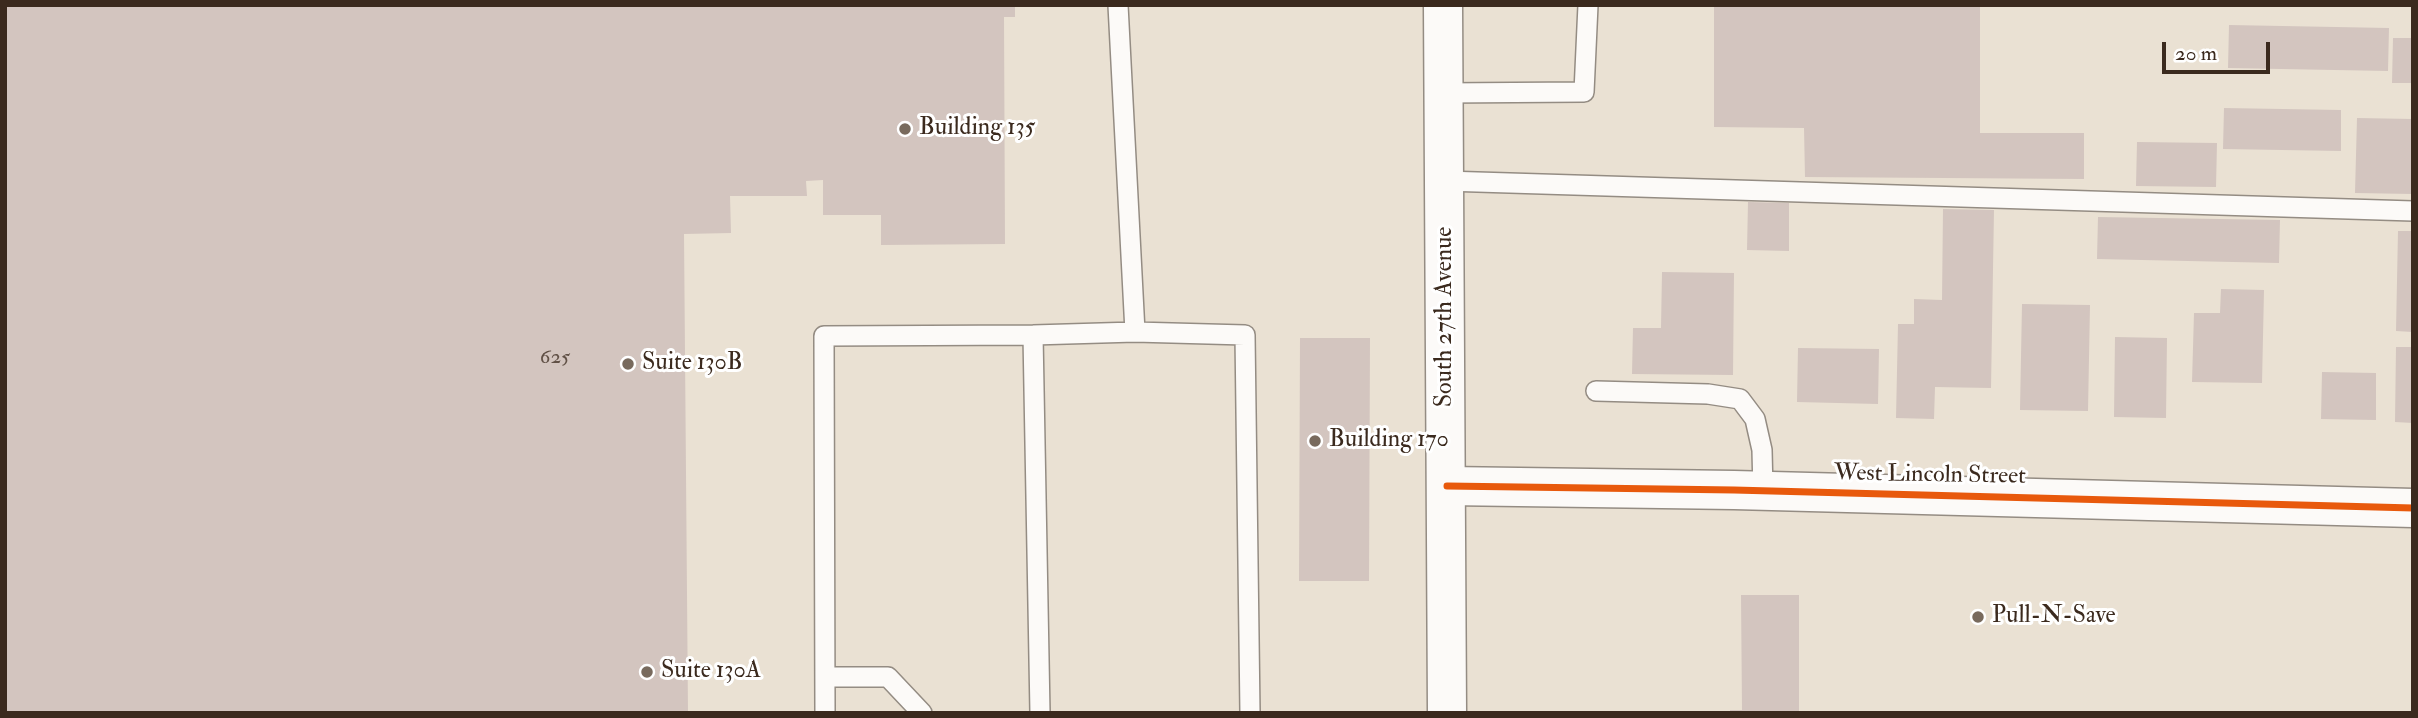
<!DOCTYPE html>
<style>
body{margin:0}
#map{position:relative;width:2418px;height:718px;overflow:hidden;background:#eae1d3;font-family:"IM FELL Double Pica",serif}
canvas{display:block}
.frame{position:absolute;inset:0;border:7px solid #3b2a1e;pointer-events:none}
.scale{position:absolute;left:2162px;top:42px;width:108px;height:32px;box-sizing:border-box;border:4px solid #3b2a1e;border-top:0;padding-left:9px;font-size:21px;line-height:24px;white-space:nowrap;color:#3b2a1e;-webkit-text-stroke:5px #fff;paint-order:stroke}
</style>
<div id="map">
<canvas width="2418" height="718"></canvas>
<div class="frame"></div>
<div class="scale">20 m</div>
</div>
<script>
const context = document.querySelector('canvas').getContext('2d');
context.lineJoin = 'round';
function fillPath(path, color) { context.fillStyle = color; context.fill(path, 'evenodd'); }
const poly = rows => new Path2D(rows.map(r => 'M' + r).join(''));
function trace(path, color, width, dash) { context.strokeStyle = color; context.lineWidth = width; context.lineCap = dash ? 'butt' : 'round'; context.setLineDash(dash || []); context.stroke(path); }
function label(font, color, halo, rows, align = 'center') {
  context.font = font + ' "IM FELL Double Pica",serif'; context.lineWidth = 6; context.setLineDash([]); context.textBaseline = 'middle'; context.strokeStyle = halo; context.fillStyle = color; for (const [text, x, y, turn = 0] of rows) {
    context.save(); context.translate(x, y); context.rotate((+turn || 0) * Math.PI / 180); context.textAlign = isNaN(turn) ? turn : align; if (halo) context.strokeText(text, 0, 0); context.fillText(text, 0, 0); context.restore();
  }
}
fillPath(poly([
 [5,5,1015,5,1015,17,1004,17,1005,244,881,245,881,215,823,215,823,180,806,181,807,196,730,196,731,233,684,234,688,713,5,713],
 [1714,5,1980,5,1980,133,2084,133,2084,179,1805,177,1804,128,1714,127],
 [2229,25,2389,28,2388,71,2228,68],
 [2393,38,2413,38,2413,83,2392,83],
 [2224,108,2341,110,2341,151,2223,149],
 [2357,118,2413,119,2413,194,2355,193],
 [2137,142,2217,143,2216,187,2136,186],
 [1748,202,1789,203,1789,251,1747,250],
 [1943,209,1994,210,1991,388,1935,387,1934,419,1896,418,1898,324,1914,324,1914,299,1942,300],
 [2098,217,2280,220,2279,263,2097,259],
 [2398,231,2413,231,2413,332,2396,331],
 [1662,272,1734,273,1733,375,1632,374,1633,328,1661,328],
 [2221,289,2264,290,2262,383,2192,382,2194,313,2220,313],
 [2022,304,2090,305,2088,411,2020,410],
 [2115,337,2167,338,2166,418,2114,417],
 [1300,338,1370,338,1369,581,1299,581],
 [2396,347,2413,347,2413,423,2395,422],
 [1798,348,1879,349,1878,404,1797,402],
 [2322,372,2376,373,2376,420,2321,419],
 [1741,595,1799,595,1799,713,1730,713,1730,710,1742,710]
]), '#d3c5bf');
const service = poly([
 [1118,5,1135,332],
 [1444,93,1584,92,1588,5],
 [1445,181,2413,211],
 [1033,335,1040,713],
 [1596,391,1708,394,1740,399,1755,419,1762,450,1763,491],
 [826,677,888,677,922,713],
 [825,713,824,336,1033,335,1135,332,1245,335,1250,713]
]);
const tertiary = poly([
 [1447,486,1734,490,2413,508]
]);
const secondary = poly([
 [1443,5,1447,713]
]);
trace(service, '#948c83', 22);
trace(tertiary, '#948c83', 41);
trace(secondary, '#948c83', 41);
trace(service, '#fcfaf8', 19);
trace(tertiary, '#fcfaf8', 38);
trace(secondary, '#fcfaf8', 38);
trace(poly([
 [1447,486,1734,490,2413,508]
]), '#e8590c', 7);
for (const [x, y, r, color] of [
 [905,129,7,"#786a5d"],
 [628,364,7,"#786a5d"],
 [1315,441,7,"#786a5d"],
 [1978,617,7,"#786a5d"],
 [647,672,7,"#786a5d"]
]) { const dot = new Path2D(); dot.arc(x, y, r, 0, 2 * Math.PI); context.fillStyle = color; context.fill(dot); trace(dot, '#fff', 2.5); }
label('21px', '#615146', null, [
 ["625",555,358]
]);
label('24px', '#3b2a1e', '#fff', [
 ["Building 135",919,129],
 ["Suite 130B",642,364],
 ["Building 170",1329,441],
 ["Pull-N-Save",1992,617],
 ["Suite 130A",661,672]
], 'left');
label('24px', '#3b2a1e', '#fff', [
 ["South 27th Avenue",1446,317,-90],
 ["West Lincoln Street",1930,476,1]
]);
</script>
